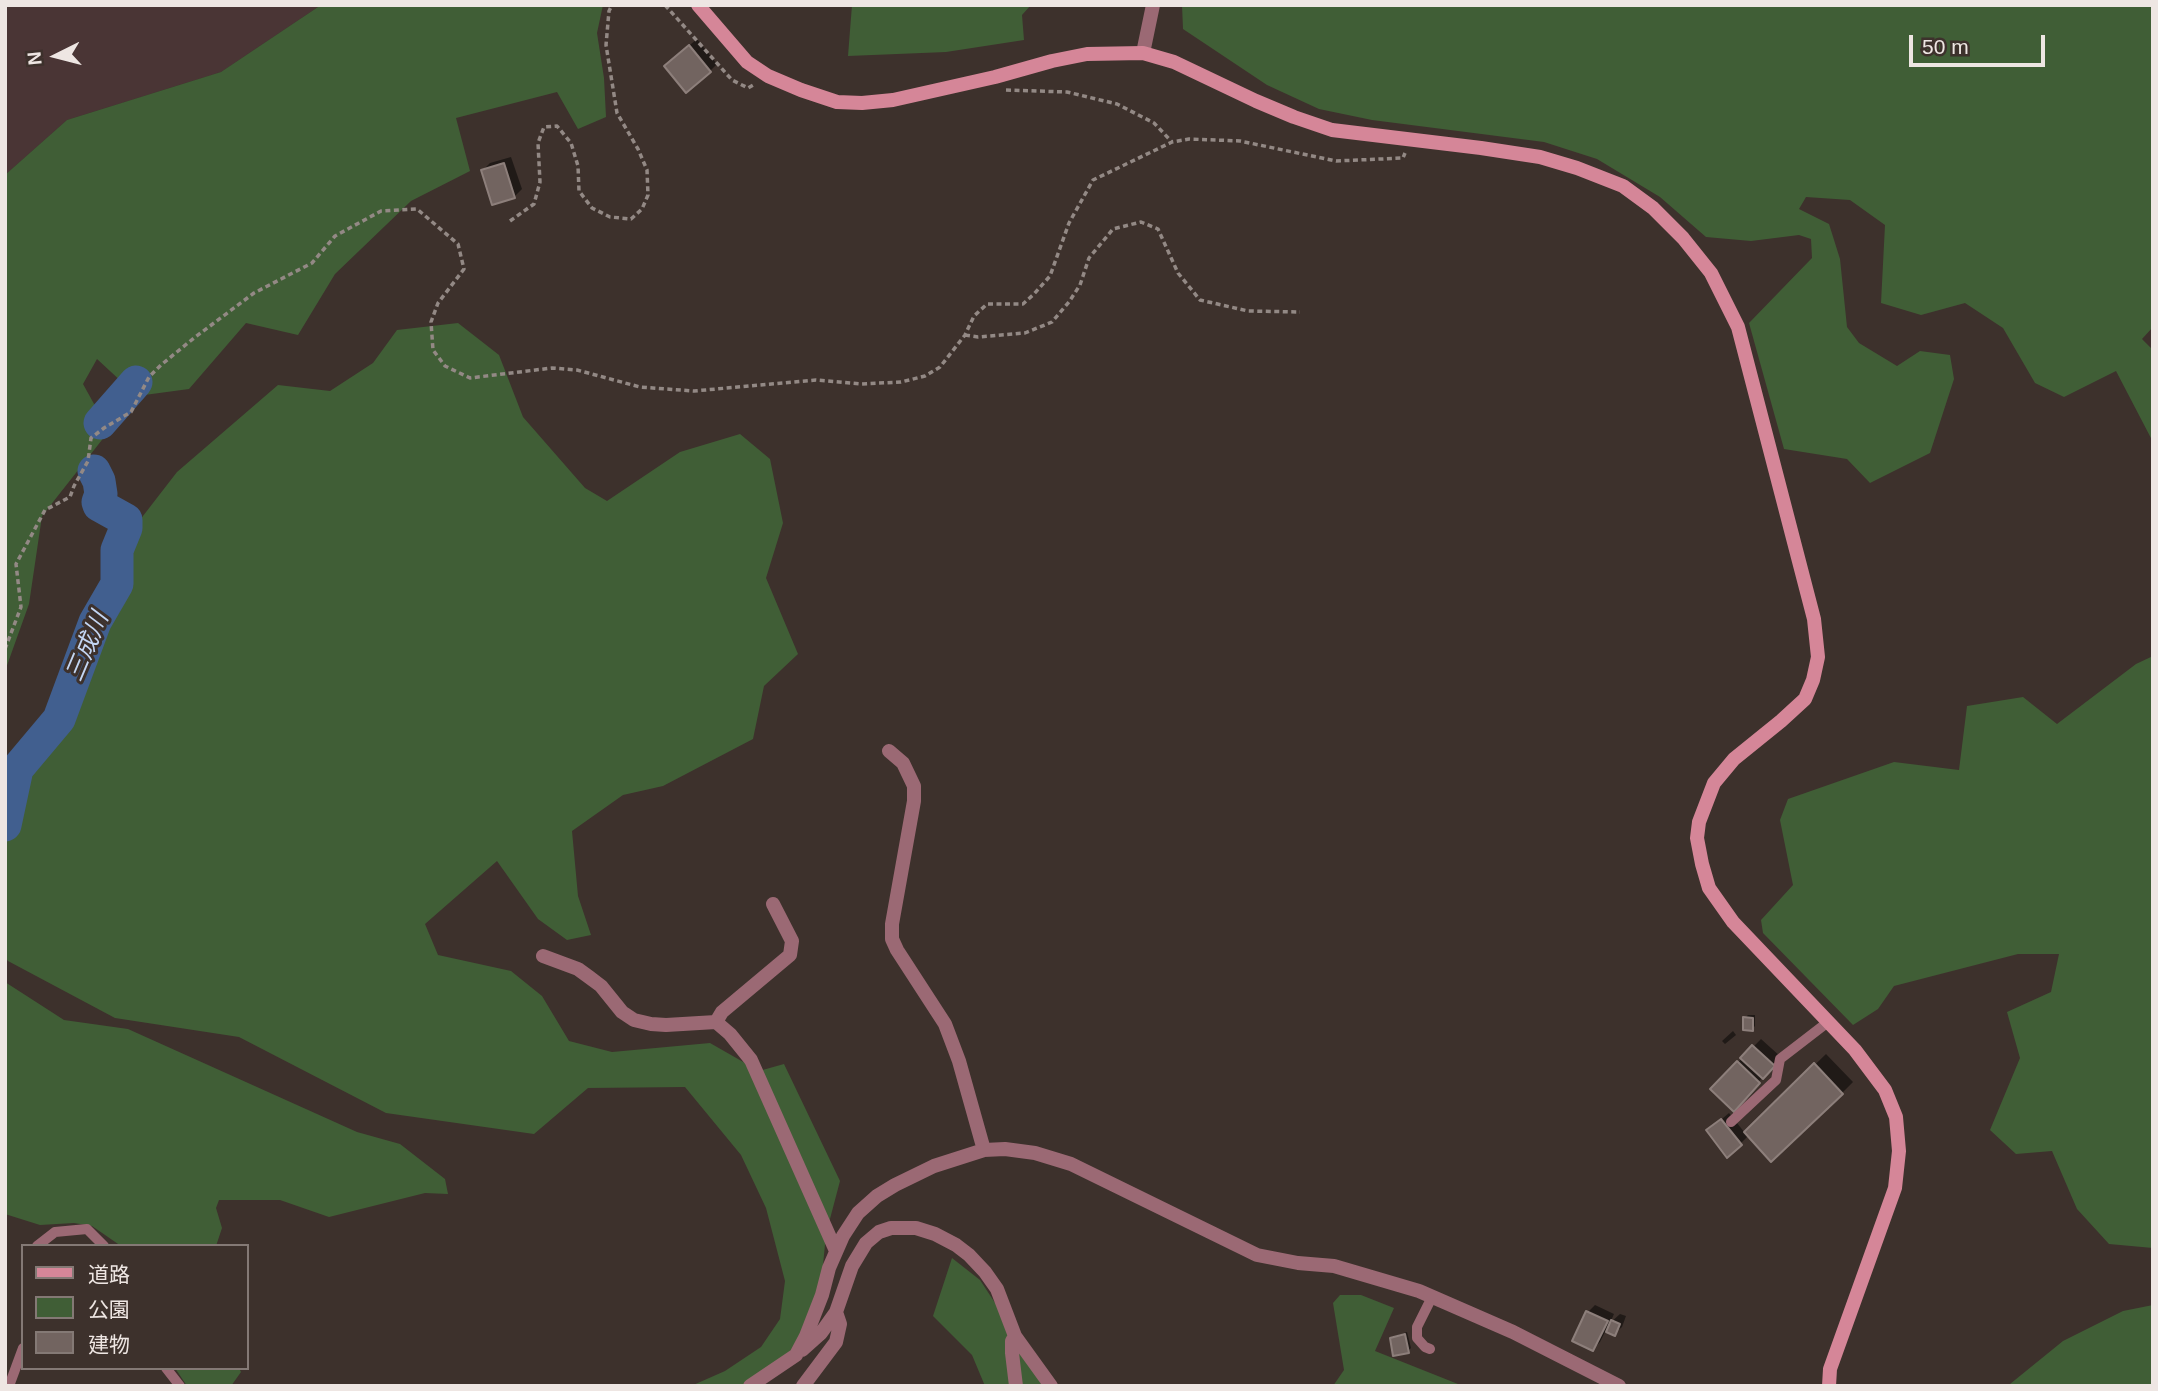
<!DOCTYPE html>
<meta charset="utf-8">
<style>
body{margin:0}
#map{position:relative;width:2158px;height:1391px;overflow:hidden;background:#3d312c;font-family:Arial,"Noto Sans JP",sans-serif}
canvas{display:block}
.frame{position:absolute;inset:0;border:7px solid #eee6e3;pointer-events:none}
.legend{position:absolute;left:21px;top:1244px;width:228px;height:126px;box-sizing:border-box;background:#3d312c;border:2px solid #847975;margin:0;padding:9px 12px;list-style:none;font-size:21px;color:#eee6e3}
.legend li{display:flex;align-items:center;gap:14px;height:35px}
.legend b{width:35px;border:2px solid #847975}
.north{position:absolute;left:21px;top:21px;width:70px;height:70px;-webkit-text-stroke:5px #3d312c;paint-order:stroke;rotate:264deg;font-size:19px;font-weight:700;line-height:28px;text-align:center;color:#eee6e3}
.north::after{content:'';display:block;margin:auto;width:24px;height:32px;background:#eee6e3;clip-path:polygon(50% 0,100% 100%,50% 72%,0 100%)}
.scale{position:absolute;left:1909px;top:35px;width:136px;height:32px;box-sizing:border-box;border:4px solid #eee6e3;border-top:0;padding-left:9px;font-size:21px;line-height:24px;white-space:nowrap;color:#eee6e3;-webkit-text-stroke:5px #3d312c;paint-order:stroke}
</style>
<div id="map">
<canvas width="2158" height="1391"></canvas>
<div class="frame"></div>
<ul class="legend">
<li><b style="height:9px;background:#d58698"></b>道路</li>
<li><b style="height:19px;background:#405e36"></b>公園</li>
<li><b style="height:19px;background:#726460"></b>建物</li>
</ul>
<div class="north">N</div>
<div class="scale">50 m</div>
</div>
<script>
const context = document.querySelector('canvas').getContext('2d');
context.lineJoin = 'round';
function fillPath(path, color) { context.fillStyle = color; context.fill(path, 'evenodd'); }
const poly = rows => new Path2D(rows.map(r => 'M' + r).join(''));
function trace(path, color, width, dash) { context.strokeStyle = color; context.lineWidth = width; context.lineCap = dash ? 'butt' : 'round'; context.setLineDash(dash || []); context.stroke(path); }
function label(font, color, halo, rows, align = 'center') {
  context.font = font + ' Arial,"Noto Sans JP",sans-serif'; context.lineWidth = 6; context.setLineDash([]); context.textBaseline = 'middle'; context.strokeStyle = halo; context.fillStyle = color; for (const [text, x, y, turn = 0] of rows) {
    context.save(); context.translate(x, y); context.rotate((+turn || 0) * Math.PI / 180); context.textAlign = isNaN(turn) ? turn : align; if (halo) context.strokeText(text, 0, 0); context.fillText(text, 0, 0); context.restore();
  }
}
fillPath(poly([
 [5,5,321,5,221,72,67,120,5,175]
]), '#4a3535');
fillPath(poly([
 [321,5,603,5,597,33,604,78,606,117,578,129,557,92,456,118,470,171,411,201,335,274,298,335,246,323,189,389,137,396,97,359,83,384,109,431,42,516,29,604,5,671,5,175,67,120,221,72],
 [852,5,1031,5,1022,15,1024,40,946,52,848,56],
 [1182,5,2153,5,2153,327,2142,339,2153,350,2153,442,2116,371,2064,397,2035,383,2003,328,1965,303,1921,315,1881,303,1885,225,1850,200,1806,197,1799,209,1829,224,1840,259,1847,327,1859,343,1897,366,1920,351,1950,355,1954,379,1930,453,1870,483,1847,459,1784,449,1749,323,1812,258,1811,239,1799,235,1751,241,1706,237,1660,197,1597,159,1544,142,1372,120,1319,109,1267,85,1183,29],
 [458,323,499,355,523,417,585,488,607,501,680,452,740,434,770,459,783,523,766,578,798,654,764,686,753,739,663,786,623,795,572,831,578,896,591,935,567,940,538,919,497,861,425,924,438,955,511,971,542,996,569,1041,612,1052,710,1043,759,1071,784,1064,840,1181,826,1234,821,1286,795,1354,740,1386,691,1386,725,1371,761,1347,780,1319,785,1281,766,1208,741,1155,685,1087,588,1088,534,1134,386,1113,239,1037,115,1018,8,961,5,957,5,793,16,756,120,611,136,525,177,472,278,385,330,391,373,363,397,330],
 [2153,656,2153,1248,2109,1244,2077,1209,2052,1151,2016,1154,1990,1130,2020,1058,2007,1012,2051,992,2059,954,2018,954,1894,986,1878,1009,1853,1025,1763,933,1761,920,1793,885,1780,820,1788,799,1894,762,1959,770,1967,706,2023,697,2057,724,2136,664],
 [5,982,64,1020,128,1029,357,1132,400,1144,445,1179,448,1194,425,1193,329,1217,280,1200,219,1200,216,1208,222,1228,216,1246,139,1246,138,1244,121,1246,92,1226,74,1223,40,1225,5,1214],
 [952,1258,980,1280,1020,1341,1042,1386,985,1386,972,1355,933,1316],
 [1340,1295,1361,1295,1394,1308,1375,1351,1463,1386,1333,1386,1344,1370,1333,1303],
 [2153,1305,2153,1386,2011,1386,2010,1384,2063,1341,2123,1311],
 [175,1368,239,1368,241,1372,231,1386,187,1386]
]), '#405e36');
fillPath(poly([
 [697,39,717,64,710,71,673,59],
 [511,157,522,189,514,197,483,170,490,163],
 [1748,1015,1755,1015,1755,1026,1752,1029,1745,1018],
 [1733,1031,1736,1035,1725,1044,1722,1041],
 [1761,1039,1781,1057,1734,1109,1712,1089],
 [1826,1054,1853,1082,1842,1093,1749,1135,1740,1144,1716,1124,1729,1113,1745,1133],
 [1595,1305,1614,1314,1610,1323,1620,1314,1626,1316,1622,1327,1614,1334,1606,1330,1600,1342,1593,1349,1588,1312],
 [1407,1332,1411,1348,1408,1351,1392,1339,1395,1336]
]), '#0007');
trace(poly([
 [100,423,136,382],
 [5,825,17,769,59,719,95,622,117,584,117,550,126,528,126,520,99,505,98,502,101,494,99,481,94,471]
]), '#415f8f', 33);
const building = poly([
 [689,45,711,72,686,93,664,66,689,45],
 [504,163,515,198,492,205,481,170,504,163],
 [1743,1017,1753,1018,1753,1031,1743,1030,1743,1017],
 [1752,1045,1775,1066,1763,1079,1740,1058,1752,1045],
 [1737,1061,1760,1083,1734,1112,1710,1089,1737,1061],
 [1814,1063,1843,1094,1771,1162,1744,1132,1814,1063],
 [1721,1119,1742,1145,1727,1158,1706,1130,1721,1119],
 [1586,1311,1608,1321,1593,1351,1572,1341,1586,1311],
 [1611,1320,1620,1324,1615,1336,1606,1332,1611,1320],
 [1405,1334,1409,1353,1393,1356,1390,1338,1405,1334]
]);
fillPath(building, '#726460');
trace(building, '#8d7f7b', 2);
trace(poly([
 [665,5,732,80,748,88,755,84],
 [1006,90,1067,92,1117,104,1154,123,1172,142],
 [510,221,534,204,540,182,538,143,544,127,557,126,571,143,578,166,579,191,592,208,610,217,631,219,642,209,648,195,647,170,638,149,617,113,606,45,609,11,612,5],
 [965,335,978,337,1025,333,1052,322,1069,302,1080,285,1089,258,1113,229,1141,222,1158,229,1178,273,1200,300,1248,311,1300,312],
 [5,649,21,607,16,564,45,510,70,497,74,486,88,461,91,438,104,428,131,412,149,377,161,365,194,338,254,293,312,263,335,236,381,211,417,209,458,244,464,269,438,303,431,322,433,350,445,366,470,378,552,368,577,370,640,387,694,391,816,380,861,384,901,382,925,376,940,367,965,335,974,316,987,304,1023,304,1034,294,1050,276,1069,223,1093,180,1172,142,1189,139,1240,141,1336,161,1403,158,1405,153]
]), '#938985', 3.5, [5, 3.5]);
trace(poly([
 [1731,1122,1776,1080,1780,1059,1828,1022],
 [37,1246,55,1232,87,1229,104,1246],
 [1430,1349,1425,1347,1417,1338,1417,1327,1432,1297],
 [166,1368,180,1386],
 [9,1386,23,1348]
]), '#9b6974', 10);
trace(poly([
 [1143,53,1153,5],
 [889,751,903,763,914,786,914,801,892,924,892,939,897,950,945,1024,959,1061,984,1150],
 [543,956,578,969,589,977,601,986,622,1012,634,1020,651,1024,666,1025,716,1022,730,1034,751,1060,836,1251],
 [716,1022,722,1012,790,955,792,941,773,904],
 [1015,1336,1012,1341,1012,1353,1016,1386],
 [802,1350,821,1333,836,1312,852,1266,866,1243,879,1232,891,1228,916,1228,935,1234,956,1245,969,1255,985,1272,997,1289,1015,1336,1051,1386],
 [750,1386,796,1355,806,1336,822,1295,829,1268,843,1236,858,1213,877,1196,895,1185,934,1166,984,1150,1005,1149,1035,1153,1071,1164,1257,1255,1298,1263,1334,1266,1419,1291,1513,1332,1619,1386],
 [803,1386,836,1342,840,1324,836,1312]
]), '#9b6974', 14);
trace(poly([
 [698,5,747,62,768,76,801,90,837,102,862,103,893,100,995,77,1052,61,1087,54,1143,53,1174,62,1256,101,1294,117,1332,130,1481,148,1540,157,1577,168,1623,186,1653,208,1683,238,1711,273,1738,327,1814,619,1818,657,1813,680,1805,699,1781,721,1734,759,1714,783,1699,822,1697,838,1702,864,1709,888,1733,922,1855,1050,1885,1090,1896,1117,1899,1151,1895,1188,1830,1369,1829,1386]
]), '#d58698', 14);
label('italic 24px', '#c3d6f3', '#3d312c', [
 ["三成川",88,647,-67]
]);
</script>
